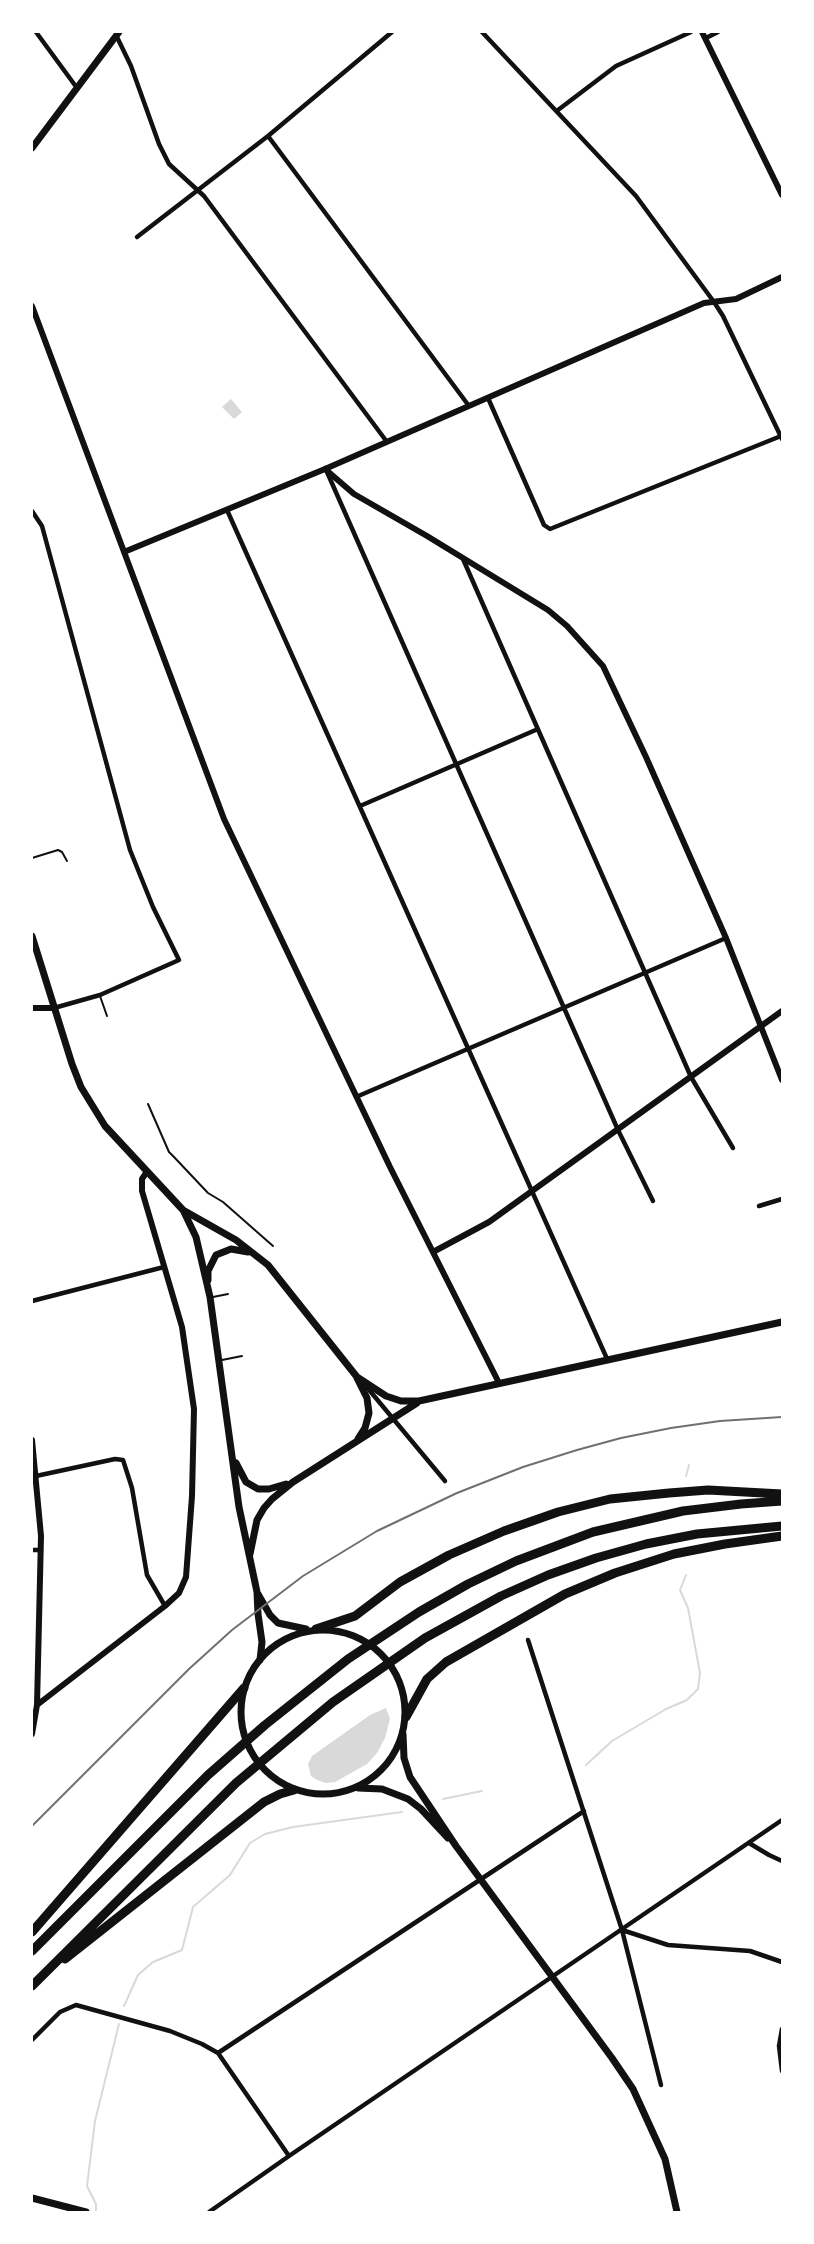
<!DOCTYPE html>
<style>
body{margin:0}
#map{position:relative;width:814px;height:2244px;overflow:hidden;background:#fff;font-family:"Titillium Web",sans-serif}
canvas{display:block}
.frame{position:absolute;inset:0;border:33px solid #fff;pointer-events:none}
</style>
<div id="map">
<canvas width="814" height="2244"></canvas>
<div class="frame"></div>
</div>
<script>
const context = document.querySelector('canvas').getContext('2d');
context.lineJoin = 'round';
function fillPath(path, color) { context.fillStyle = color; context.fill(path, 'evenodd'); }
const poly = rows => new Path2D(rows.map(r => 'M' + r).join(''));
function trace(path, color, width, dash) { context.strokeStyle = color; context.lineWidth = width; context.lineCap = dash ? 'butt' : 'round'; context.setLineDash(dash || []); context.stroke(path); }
fillPath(poly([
 [231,399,242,412,234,419,222,407],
 [386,1708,390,1719,385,1738,377,1753,367,1764,335,1782,326,1783,317,1780,311,1776,308,1764,312,1756,370,1715]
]), '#d9d9d9');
trace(poly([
 [686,1476,689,1465],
 [586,1765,612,1741,666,1709,687,1700,698,1689,700,1673,688,1608,680,1590,686,1575],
 [443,1799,482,1791],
 [124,2006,138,1975,153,1962,182,1950,193,1907,230,1875,250,1843,265,1834,293,1827,402,1812],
 [96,2212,96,2204,87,2186,95,2121,119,2024]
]), '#d9d9d9', 2);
trace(poly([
 [32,858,58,850,62,852,67,861],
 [100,996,107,1016],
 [148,1104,169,1152,174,1157,208,1193,223,1202,273,1246],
 [213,1297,228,1294],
 [222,1360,242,1356]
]), '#111', 2);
trace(poly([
 [36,32,77,88],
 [482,32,636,196,714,302,723,316,782,439],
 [116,35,131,66,159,144,169,164,204,196,387,442],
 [706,38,718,32],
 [558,110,616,66,691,32],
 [268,136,469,406],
 [137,237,268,136,392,32],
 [488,398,544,525,550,529,781,436],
 [327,472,618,1130,653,1201],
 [227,510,608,1361],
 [32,511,42,526,130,850,153,907,179,960,100,995,54,1008],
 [463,559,691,1077,733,1148],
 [360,806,538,729],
 [356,1097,726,938],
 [759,1206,782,1199],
 [32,1301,164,1267],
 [365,1385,445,1481],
 [36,1476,115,1459,123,1460,132,1488,147,1575,165,1606],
 [32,1550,41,1550],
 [528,1640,622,1930,661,2085],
 [749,1843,769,1855,782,1861],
 [622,1930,668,1945,750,1951,782,1962],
 [782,2029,779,2046,782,2071],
 [32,2040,60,2012,76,2005,170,2031,202,2044,218,2053,289,2156],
 [218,2053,584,1811],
 [209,2212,289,2156,782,1820]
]), '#111', 4.5);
trace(poly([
 [702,32,782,195],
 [32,306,224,819,390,1167,499,1383],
 [325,469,354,494,427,536,548,610,567,626,603,666,646,757,726,938,782,1080],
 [124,552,325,469,704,303,736,299,782,277],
 [32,1008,54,1008],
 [433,1252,489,1222,782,1011],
 [32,1440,41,1536,37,1705,32,1734],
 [37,1705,165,1606,179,1593,186,1577,192,1496,194,1409,182,1327,142,1191,142,1179,146,1173]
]), '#111', 6);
trace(poly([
 [32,148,119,32],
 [32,936,72,1064,81,1087,105,1126,183,1210,236,1240,268,1265,357,1377,386,1396,401,1401,419,1401,782,1322],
 [184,1212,196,1237,210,1297,239,1507,257,1592,258,1614,262,1642,260,1660],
 [208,1280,208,1271,216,1255,231,1249,248,1252],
 [357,1378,367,1398,369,1413,365,1428,358,1439],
 [236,1463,246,1482,258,1489,269,1489,286,1484],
 [250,1554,257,1520,264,1508,272,1499,293,1482,417,1403],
 [258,1594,270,1615,278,1623,306,1629],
 '241 1712a82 82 0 1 1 164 0a82 82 0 1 1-164 0Z',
 [403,1734,404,1758,410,1777,456,1846,612,2058,633,2089,665,2159,677,2212],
 [358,1788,382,1789,408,1799,421,1809,448,1838],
 [32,2198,86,2212]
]), '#111', 7);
trace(poly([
 [316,1629,355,1616,400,1582,449,1555,504,1531,558,1512,610,1499,669,1493,708,1490,782,1494],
 [406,1717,427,1679,446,1662,565,1594,615,1573,674,1554,725,1544,782,1536],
 [32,1932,244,1688],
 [32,1951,208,1775,265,1725,348,1659,419,1612,468,1584,516,1561,593,1532,683,1511,741,1504,782,1501],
 [65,1959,264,1802,280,1794,294,1790],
 [32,1986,236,1783,333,1702,425,1638,501,1596,548,1575,596,1558,646,1544,697,1534,782,1526]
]), '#111', 9);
trace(poly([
 [32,1826,189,1669,232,1630,303,1576,377,1531,457,1493,523,1467,577,1450,621,1438,671,1428,720,1421,782,1417]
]), '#707070', 2);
</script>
